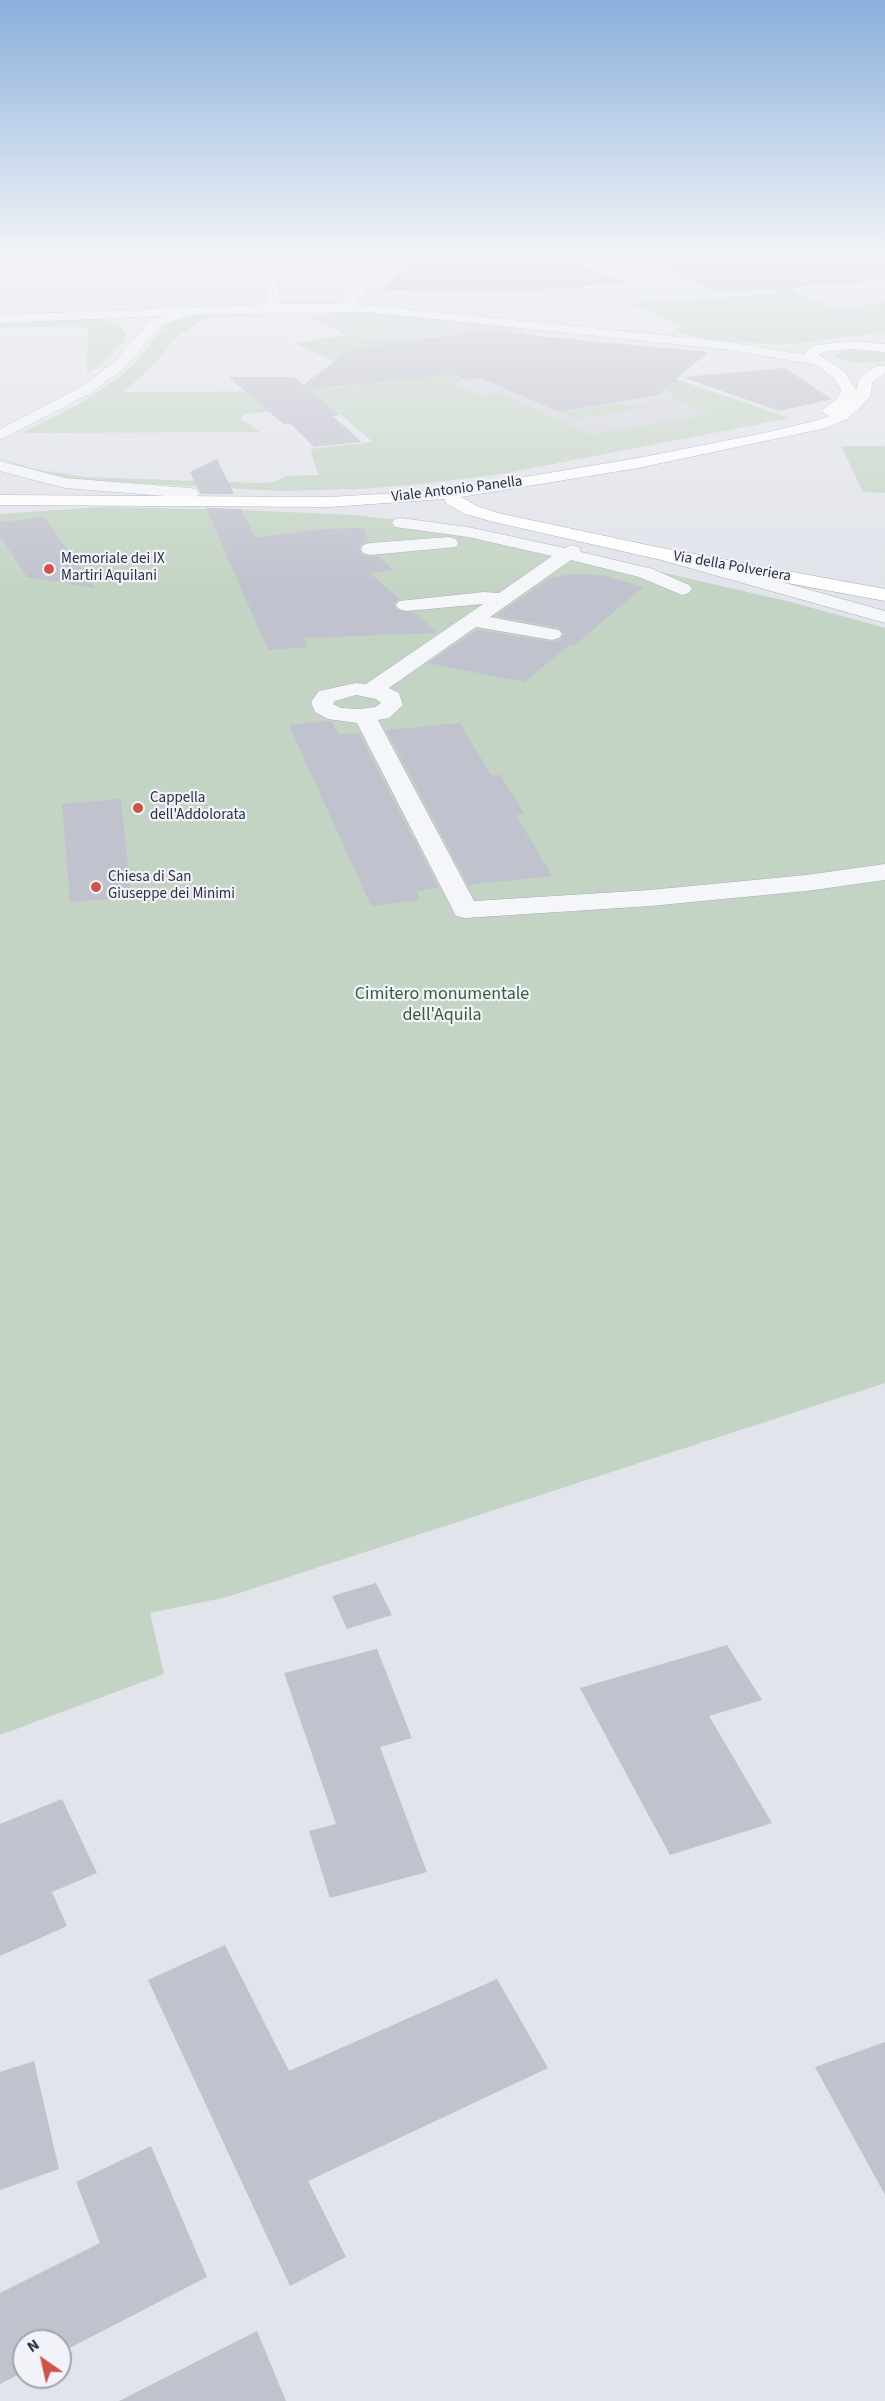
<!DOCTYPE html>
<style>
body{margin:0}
#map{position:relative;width:885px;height:2401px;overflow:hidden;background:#e2e4eb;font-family:"Source Sans 3",sans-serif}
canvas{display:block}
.north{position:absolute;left:12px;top:2329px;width:60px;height:60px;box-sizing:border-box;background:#f2f3f8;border:2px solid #a2a4b0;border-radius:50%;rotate:326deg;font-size:16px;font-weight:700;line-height:24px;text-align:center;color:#2a2e43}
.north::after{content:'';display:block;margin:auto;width:21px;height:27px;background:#ce5449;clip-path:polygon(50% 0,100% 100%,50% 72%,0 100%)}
</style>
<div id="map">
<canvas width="885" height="2401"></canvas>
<div class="north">N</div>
</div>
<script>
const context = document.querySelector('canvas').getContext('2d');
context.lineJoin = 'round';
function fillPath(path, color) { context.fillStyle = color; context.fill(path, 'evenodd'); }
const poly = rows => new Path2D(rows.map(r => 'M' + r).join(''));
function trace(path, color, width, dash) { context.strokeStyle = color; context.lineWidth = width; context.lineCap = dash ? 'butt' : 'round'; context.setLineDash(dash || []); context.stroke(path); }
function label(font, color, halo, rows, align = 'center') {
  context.font = font + ' "Source Sans 3",sans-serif'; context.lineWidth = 4.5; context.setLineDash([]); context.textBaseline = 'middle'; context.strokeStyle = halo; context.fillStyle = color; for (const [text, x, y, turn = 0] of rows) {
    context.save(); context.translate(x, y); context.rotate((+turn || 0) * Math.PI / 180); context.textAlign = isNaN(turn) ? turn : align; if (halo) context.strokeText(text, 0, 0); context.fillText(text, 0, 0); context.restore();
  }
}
fillPath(poly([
 [353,312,511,326,660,384,678,401,709,414,591,434,547,415,531,417,309,318]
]), '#d4d6df');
fillPath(poly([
 [691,252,795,286,793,292,837,309,885,302,885,332,792,344,751,343,705,339,682,333,674,329,685,327,631,304,779,293],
 [353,312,420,317,517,329,445,321,425,324,417,321,365,329,370,332,367,332,329,315],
 [220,314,202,320,174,339,156,363,124,392,286,391,367,384,345,367,295,343,347,335,309,318,313,317,367,342,411,335,416,340,382,345,462,381,454,383,483,396,498,393,591,434,708,414,678,401,644,368,790,418,502,474,431,483,361,489,281,491,74,480,26,469,0,458,34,469,86,477,259,483,274,482,285,476,318,475,310,449,373,442,330,406,245,414,241,419,260,432,256,432,21,433,79,404,119,377,136,362,167,323,196,315],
 [99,318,121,326,126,334,123,342,96,369,87,373,88,328,74,326,0,328,0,323],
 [857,350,885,353,885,362,852,363,834,356,843,351],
 [618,404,650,407,576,419,561,413],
 [841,446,885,446,885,493,863,492],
 [99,507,243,510,353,515,464,527,791,602,885,628,885,1383,227,1597,150,1613,164,1674,0,1735,0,514]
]), '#c4d4c4');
fillPath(poly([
 [418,252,546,252,627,283,527,291,383,290],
 [640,252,885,252,885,280,716,293],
 [483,331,708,352,658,395,559,412,481,378,466,380,454,375,309,389,340,415,333,416,362,442,314,447,291,424,283,424,229,377,294,377,303,385,349,350],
 [785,368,832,399,779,411,682,377],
 [217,459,234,494,201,494,197,487,190,472],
 [206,508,241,509,255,538,322,529,364,528,368,541,361,544,359,548,361,554,369,557,378,556,393,570,370,573,399,599,394,605,397,610,414,612,437,633,304,638,308,647,268,650],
 [44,517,95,588,27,577,0,536,0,522],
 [572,574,602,575,643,587,575,645,571,644,524,682,428,663,477,630,552,642,560,640,564,634,559,628,496,616,550,578],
 [328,721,332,722,339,735,359,733,439,888,416,891,420,900,371,906,289,725],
 [460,723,491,775,500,775,525,814,516,815,552,876,468,885,386,730],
 [121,799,131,897,70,902,62,804],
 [376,1583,392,1615,347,1629,332,1596],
 [727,1645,762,1700,709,1716,772,1823,670,1855,580,1688],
 [377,1649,412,1738,380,1747,427,1872,330,1898,309,1831,336,1824,284,1673],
 [62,1799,97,1873,52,1892,67,1926,0,1956,0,1824],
 [225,1945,289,2071,497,1979,548,2068,308,2181,346,2257,290,2286,148,1980],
 [885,2042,885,2195,815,2067],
 [34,2061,59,2169,0,2190,0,2072],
 [151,2146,207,2277,60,2353,60,2341,24,2341,24,2372,0,2384,0,2293,100,2243,76,2182],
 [257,2331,286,2401,119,2401]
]), '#c0c2cd');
const minor = poly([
 [99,252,112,252,115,256,107,261,103,260,99,252],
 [263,252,275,252,280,304,341,304,383,252,395,252,355,304,730,342,816,357,823,361,816,365,730,350,367,312,189,315,161,326,123,369,89,394,0,440,0,429,79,388,113,363,151,320,162,316,0,323,0,315,267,304,263,252],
 [0,461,65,478,190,488,196,489,199,493,196,497,190,498,65,488,0,471,0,461],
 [401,518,468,527,565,548,572,545,579,547,581,552,653,569,689,585,692,589,689,593,682,595,639,577,571,560,490,617,559,630,562,634,559,638,552,640,476,627,389,688,399,693,403,705,389,718,378,720,474,901,650,890,806,875,885,864,885,880,806,891,650,906,465,918,456,916,357,723,328,719,315,712,311,702,319,691,356,683,366,684,483,604,406,611,399,609,396,605,399,601,484,592,499,593,552,556,468,537,395,527,392,523,395,519,401,518],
 [356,695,376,699,381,703,375,707,359,709,341,708,333,704,335,701,356,695],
 [449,537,456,539,458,543,456,547,370,555,363,553,361,549,363,545,370,543,449,537],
 [668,550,885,611,885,623,661,560,659,556,661,552,668,550]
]);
const major = poly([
 [853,341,885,344,885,352,853,349,824,352,819,355,845,372,856,390,860,378,876,366,885,366,885,373,872,383,871,395,862,406,847,419,826,428,638,468,461,497,477,506,498,513,657,547,885,589,885,601,657,559,494,522,465,514,447,504,444,499,329,507,0,505,0,495,329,497,399,493,477,485,638,458,764,433,815,421,829,416,821,411,838,398,841,390,834,378,804,356,809,348,817,345,853,341]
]);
trace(minor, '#abadb9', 1);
trace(major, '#a2a5b6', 1);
fillPath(minor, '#f5f6f9');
fillPath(major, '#fff');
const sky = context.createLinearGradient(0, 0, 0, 588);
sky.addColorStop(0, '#8ab0dc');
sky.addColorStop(0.43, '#f2f3f6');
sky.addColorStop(1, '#f2f3f600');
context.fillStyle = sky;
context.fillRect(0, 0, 885, 588);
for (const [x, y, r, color] of [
 [49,569,6,"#ce5449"],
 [138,808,6,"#ce5449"],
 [96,887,6,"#ce5449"]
]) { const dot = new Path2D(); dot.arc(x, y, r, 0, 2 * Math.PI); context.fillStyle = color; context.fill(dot); trace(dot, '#f2f3f8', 2); }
label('15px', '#2a2e43', '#f2f3f8', [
 ["Viale Antonio Panella",457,490,-7],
 ["Via della Polveriera",732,567,10]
]);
label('15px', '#2a2e43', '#f2f3f8', [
 ["Memoriale dei IX",61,560],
 ["Martiri Aquilani",61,577],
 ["Cappella",150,799],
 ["dell'Addolorata",150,816],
 ["Chiesa di San",108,878],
 ["Giuseppe dei Minimi",108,895]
], 'left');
label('18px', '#385e39', '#f2f3f8', [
 ["Cimitero monumentale",442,995],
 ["dell'Aquila",442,1016]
]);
</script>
